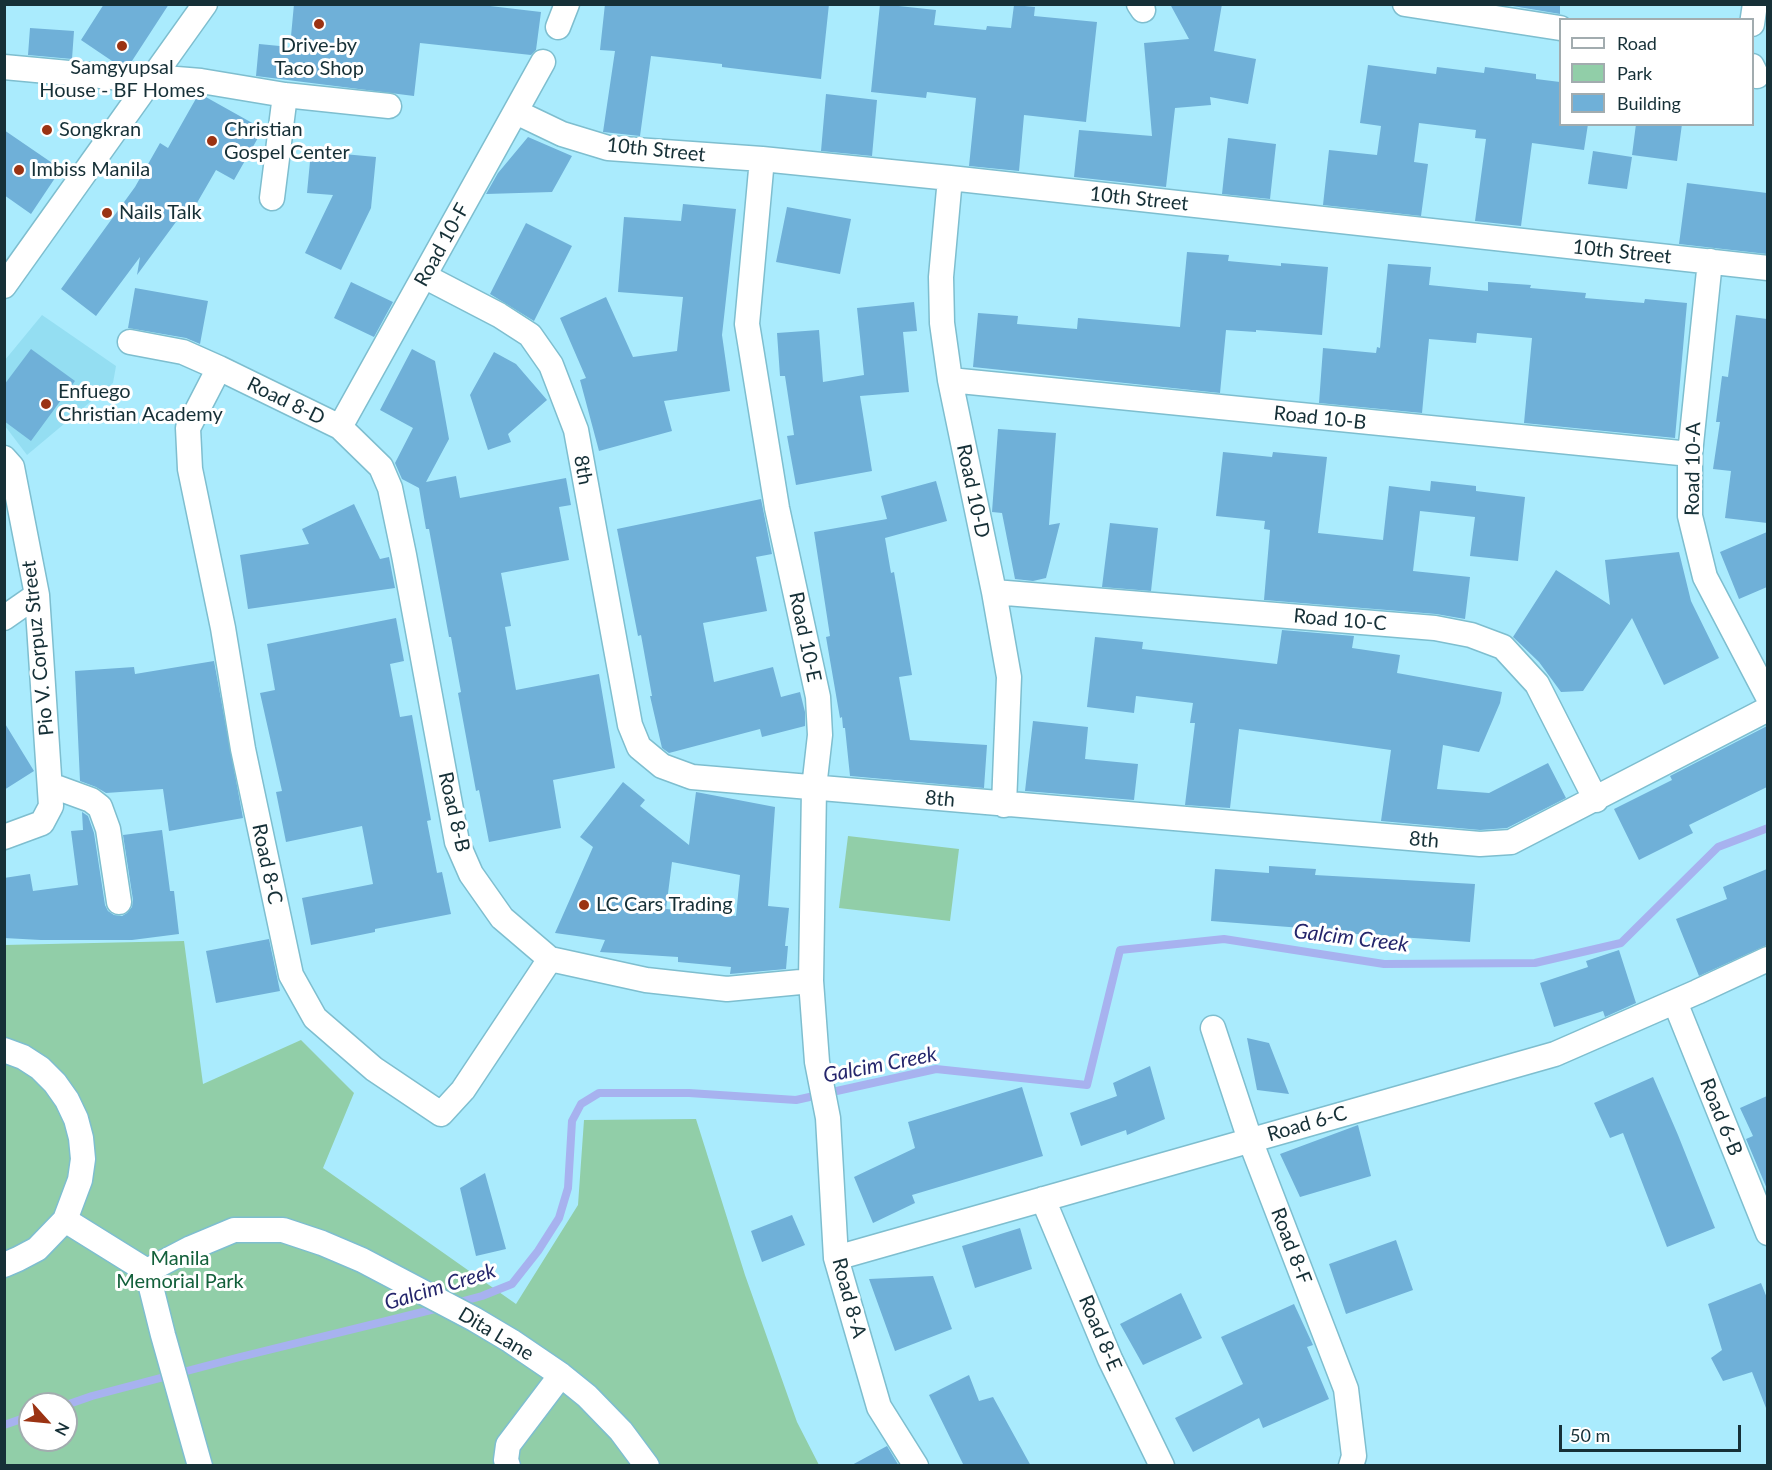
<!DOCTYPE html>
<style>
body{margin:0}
#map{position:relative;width:1772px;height:1470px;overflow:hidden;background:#aaebfd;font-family:Lato,sans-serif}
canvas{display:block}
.frame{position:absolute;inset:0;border:6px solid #163037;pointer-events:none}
.legend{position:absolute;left:1559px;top:18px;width:195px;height:108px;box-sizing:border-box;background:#fff;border:2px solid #a2acaf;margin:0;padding:8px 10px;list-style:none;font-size:18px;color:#163037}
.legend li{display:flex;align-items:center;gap:12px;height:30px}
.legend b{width:30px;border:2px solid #a2acaf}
.north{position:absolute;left:18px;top:1392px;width:60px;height:60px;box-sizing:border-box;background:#fff;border:2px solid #a2acaf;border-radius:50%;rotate:117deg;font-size:16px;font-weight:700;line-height:24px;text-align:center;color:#163037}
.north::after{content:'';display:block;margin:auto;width:21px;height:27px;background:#9b3313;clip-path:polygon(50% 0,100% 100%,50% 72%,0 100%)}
.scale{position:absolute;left:1559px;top:1425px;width:182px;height:27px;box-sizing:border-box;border:3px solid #163037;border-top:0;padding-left:8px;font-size:18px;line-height:21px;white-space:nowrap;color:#163037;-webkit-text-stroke:4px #fff;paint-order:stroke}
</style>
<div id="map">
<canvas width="1772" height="1470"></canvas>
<div class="frame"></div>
<ul class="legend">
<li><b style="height:8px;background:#fff"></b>Road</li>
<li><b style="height:16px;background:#91cea8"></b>Park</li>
<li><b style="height:16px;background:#6fb0d8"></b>Building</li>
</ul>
<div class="north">N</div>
<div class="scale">50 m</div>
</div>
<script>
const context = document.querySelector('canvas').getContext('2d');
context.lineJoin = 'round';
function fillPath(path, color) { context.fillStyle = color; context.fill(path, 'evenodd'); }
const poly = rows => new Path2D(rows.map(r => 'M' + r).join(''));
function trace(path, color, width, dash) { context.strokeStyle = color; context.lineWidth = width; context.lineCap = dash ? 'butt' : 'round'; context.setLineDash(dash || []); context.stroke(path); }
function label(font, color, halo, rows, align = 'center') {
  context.font = font + ' Lato,sans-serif'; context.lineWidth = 6; context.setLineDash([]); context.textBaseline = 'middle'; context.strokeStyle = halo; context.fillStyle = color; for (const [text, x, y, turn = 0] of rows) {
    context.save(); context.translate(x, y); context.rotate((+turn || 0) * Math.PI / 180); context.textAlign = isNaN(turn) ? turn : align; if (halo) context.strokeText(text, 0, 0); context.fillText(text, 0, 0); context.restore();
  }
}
fillPath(poly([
 [42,315,116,366,113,383,27,455,5,426,5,360]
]), '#94def2');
fillPath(poly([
 [848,836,959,849,950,921,839,908],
 [184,941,203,1084,301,1040,354,1093,323,1168,516,1304,578,1205,584,1120,696,1119,745,1275,797,1422,819,1465,5,1465,4,945],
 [30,1404,66,1404,66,1440,30,1440]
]), '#91cea8');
trace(poly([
 [456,1303,482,1296,512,1284,538,1251,559,1218,568,1188,572,1121,581,1104,599,1093,689,1093,796,1100,936,1069,1087,1085,1120,950,1224,939,1384,964,1535,963,1621,943,1718,847,1768,828],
 [66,1405,92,1396,240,1357,439,1308],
 [4,1425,30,1416]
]), '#a7b2ef', 8);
fillPath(poly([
 [104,4,169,4,130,64,115,63,81,40],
 [294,4,473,4,541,12,536,50,531,55,420,43,414,96,256,76,259,44,290,47],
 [605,4,829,4,821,79,722,67,722,64,651,56,640,136,603,132,615,51,600,50],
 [880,4,936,10,934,25,986,30,987,26,1011,28,1014,5,1035,7,1034,16,1097,22,1086,122,1024,115,1019,171,969,166,976,98,927,92,926,98,871,92],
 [1170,4,1222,4,1214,51,1256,59,1248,104,1210,97,1211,105,1175,108,1166,187,1074,177,1079,130,1152,136,1144,43,1189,39],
 [1501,4,1560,4,1560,14],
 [30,28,74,31,72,59,28,55],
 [1368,65,1436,74,1437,67,1484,73,1485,67,1536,74,1536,79,1560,82,1560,124,1588,124,1584,150,1532,143,1521,226,1475,221,1486,139,1475,138,1476,130,1419,123,1414,162,1428,164,1421,216,1323,205,1329,150,1377,155,1381,126,1360,123],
 [826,94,877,100,872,156,821,151],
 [198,95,204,96,263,129,234,180,216,170,190,215,184,211,137,275,140,257,96,316,61,289,135,187,160,143,168,148],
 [1636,124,1682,124,1677,161,1632,155],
 [4,130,61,169,31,214,4,195],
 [528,137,572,156,552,192,486,194,498,173],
 [1228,138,1276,144,1270,199,1222,194],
 [311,151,376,157,371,208,341,270,305,253,333,195,307,193],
 [1593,151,1632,157,1627,189,1588,184],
 [1687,183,1767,193,1767,254,1679,244],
 [683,204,736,209,722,335,730,391,664,401,672,431,599,451,580,380,586,378,560,318,606,297,633,357,677,351,683,297,618,292,624,217,681,221],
 [787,207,851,219,840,274,776,262],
 [526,223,572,246,534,321,490,294],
 [1187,252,1229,255,1228,261,1281,266,1281,263,1328,267,1322,335,1256,330,1256,332,1226,330,1220,393,973,367,978,313,1018,316,1017,324,1077,329,1078,318,1180,327],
 [1388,264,1431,267,1429,285,1488,291,1488,282,1531,285,1530,288,1586,293,1585,298,1644,303,1645,299,1687,303,1675,438,1524,423,1532,338,1477,333,1476,343,1429,339,1422,413,1319,403,1323,348,1376,353,1377,347,1380,348],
 [351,282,393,302,374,337,334,318],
 [135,288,208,301,200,344,186,338,128,328],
 [914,302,917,331,903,332,909,392,860,396,872,471,796,485,787,436,794,435,785,376,780,376,777,333,819,330,823,382,864,375,857,308],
 [1736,315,1767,319,1767,523,1725,518,1731,471,1713,469,1720,422,1716,422,1722,376,1728,377],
 [31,349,75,381,31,441,4,421,4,385],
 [412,349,435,361,449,439,426,482,456,476,460,498,566,478,571,505,559,507,569,560,501,573,511,626,505,627,516,690,599,674,615,768,553,780,561,828,489,842,479,790,476,791,458,693,461,692,451,637,449,637,429,529,426,529,419,488,402,479,395,463,413,428,380,410],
 [494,352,516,364,547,400,508,434,511,442,488,450,470,395],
 [998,429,1056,433,1049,525,1060,523,1046,578,1033,581,1015,579,1002,513,992,512],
 [1223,452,1272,457,1273,452,1327,457,1318,533,1383,540,1389,486,1430,491,1431,481,1476,486,1476,491,1525,497,1518,561,1470,556,1475,517,1420,511,1413,571,1470,577,1465,619,1436,614,1264,600,1270,530,1264,529,1265,521,1216,516],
 [936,481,947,521,885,538,891,573,894,572,912,675,899,677,910,740,987,745,984,788,850,776,845,728,843,728,842,717,840,718,826,637,830,636,814,532,887,519,881,496],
 [761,499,772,554,756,557,767,611,703,623,714,682,773,667,781,697,800,692,805,712,805,726,762,737,760,729,669,753,662,748,650,696,652,696,641,635,638,636,617,529],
 [354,504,380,559,389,557,395,588,248,609,240,555,309,544,302,529],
 [1110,523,1158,528,1151,591,1102,587],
 [1767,532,1767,587,1739,599,1720,552],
 [1679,552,1691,601,1719,658,1664,685,1632,618,1583,691,1561,692,1539,662,1513,637,1556,570,1610,605,1605,560],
 [396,618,404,661,390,664,400,717,412,715,431,820,427,821,437,873,442,872,451,914,375,929,375,932,311,945,302,898,373,884,362,826,286,842,276,792,282,791,260,693,275,690,267,644],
 [1282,630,1354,636,1352,648,1400,655,1397,673,1502,692,1500,703,1479,752,1443,745,1437,789,1489,793,1548,763,1566,798,1507,828,1480,830,1381,821,1391,750,1239,729,1230,808,1185,805,1195,723,1190,723,1193,703,1136,696,1134,713,1087,707,1095,637,1143,642,1142,649,1277,664],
 [214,661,243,818,169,831,163,789,106,793,96,787,80,781,75,671,134,667,135,674],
 [1033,721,1088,727,1085,759,1138,764,1134,800,1025,791],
 [4,722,34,771,4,790],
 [1767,726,1767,787,1689,825,1693,833,1639,860,1614,809,1672,780,1670,776],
 [623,782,645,800,640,806,689,845,696,792,775,807,768,906,789,908,785,946,788,946,786,969,730,974,731,967,678,962,678,957,600,952,605,940,555,933,593,847,580,837],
 [672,862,740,875,736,916,666,909],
 [82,812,88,816,94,833,105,905,108,911,114,915,122,916,127,913,132,907,133,900,123,835,162,830,170,891,174,891,179,934,132,940,41,940,4,938,4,878,30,874,33,891,78,885,71,831,83,830],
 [1269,866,1316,869,1315,875,1475,884,1470,942,1315,931,1315,929,1211,921,1215,869,1269,873],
 [1767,869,1767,945,1699,976,1676,919,1727,899,1723,887],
 [269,939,280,991,216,1003,206,951],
 [1619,950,1636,1003,1605,1017,1603,1011,1554,1027,1540,983,1588,967,1586,961],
 [1247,1038,1269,1043,1289,1094,1257,1090],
 [1150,1066,1165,1119,1127,1135,1126,1130,1081,1146,1070,1113,1117,1096,1113,1083],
 [1653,1077,1678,1135,1715,1228,1667,1247,1623,1133,1610,1138,1594,1103],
 [1022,1087,1043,1156,912,1195,915,1203,873,1223,854,1177,915,1148,908,1122],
 [1767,1096,1767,1189,1746,1139,1753,1136,1740,1108],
 [1358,1125,1371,1176,1300,1197,1280,1154],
 [485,1173,506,1249,476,1256,460,1188],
 [792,1215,805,1245,762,1262,751,1231],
 [1020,1228,1032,1269,975,1288,962,1246],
 [1396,1240,1413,1290,1346,1314,1329,1264],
 [933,1276,952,1329,895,1351,869,1279],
 [1761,1283,1767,1298,1766,1408,1752,1372,1723,1381,1711,1358,1722,1350,1708,1304],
 [1181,1293,1202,1338,1143,1365,1120,1324],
 [1294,1304,1313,1345,1307,1347,1329,1399,1263,1428,1259,1418,1193,1452,1175,1418,1243,1384,1221,1337],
 [969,1375,979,1401,993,1397,1031,1466,964,1466,929,1395],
 [887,1446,899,1466,850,1466]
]), '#6fb0d8');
const minor = poly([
 [1139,4,1143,10],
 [1405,4,1560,28],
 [1752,24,1755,4],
 [558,27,567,4],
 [1752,66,1757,76],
 [4,67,133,79,152,77,201,81,285,95,389,106],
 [516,112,562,134,608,148,762,159,950,178,1768,268],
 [762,159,747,324,777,508,818,697,820,735,814,788,811,981,817,1062,828,1118,836,1258,879,1407,916,1466],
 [950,178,941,277,942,323,950,380,994,592,1009,677,1004,805],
 [272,198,285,95],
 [1710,261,1690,454,1690,516,1705,577,1768,697],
 [424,276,499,315,530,335,551,365,576,430,630,725,639,747,662,766,692,777,1480,844,1511,842,1768,709],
 [4,286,205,4],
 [130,342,183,352,219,368,340,427,381,467,390,488,404,555,457,842,471,874,502,918,550,959,646,980,727,989,811,981],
 [219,368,188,428,190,469,223,628,243,749,291,975,315,1018,374,1069,441,1114,463,1090,550,959],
 [950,380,1690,454],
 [340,427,543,62],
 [4,458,12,467,37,595,51,806,42,823,4,837],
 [994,592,1435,628,1471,635,1503,647,1537,684,1596,800],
 [4,618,37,595],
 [50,785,91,800,100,807,108,829,119,902],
 [1675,1002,1768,1233],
 [1213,1028,1250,1140,1346,1389,1354,1456,1351,1466],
 [4,1050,23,1057,40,1068,55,1083,67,1100,76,1119,81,1138,83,1159,80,1180,65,1220,37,1249,18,1259,4,1265],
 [1043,1199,1110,1359,1162,1466],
 [65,1220,147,1271,163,1335,200,1466],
 [836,1258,1555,1054,1697,992,1768,959],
 [147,1271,191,1248,234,1230,283,1230,322,1243,362,1260,474,1319,511,1341,561,1375,587,1396,621,1431,647,1466],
 [508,1466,506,1460,508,1445,561,1375]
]);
trace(minor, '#7ebecf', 27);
trace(minor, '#fff', 24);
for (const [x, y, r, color] of [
 [319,24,6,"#9b3313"],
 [122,46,6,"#9b3313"],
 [47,130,6,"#9b3313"],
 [212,141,6,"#9b3313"],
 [19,170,6,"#9b3313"],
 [107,213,6,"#9b3313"],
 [46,404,6,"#9b3313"],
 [584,905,6,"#9b3313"]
]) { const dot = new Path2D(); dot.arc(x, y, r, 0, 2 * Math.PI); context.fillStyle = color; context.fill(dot); trace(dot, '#fff', 2); }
label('20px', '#163037', '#fff', [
 ["Drive-by",319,46,"center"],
 ["Taco Shop",319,69,"center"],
 ["Samgyupsal",122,68,"center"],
 ["House - BF Homes",122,91,"center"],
 ["Songkran",59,130],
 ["Christian",224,130],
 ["Gospel Center",224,153],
 ["Imbiss Manila",31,170],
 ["Nails Talk",119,213],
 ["Enfuego",58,392],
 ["Christian Academy",58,415],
 ["LC Cars Trading",596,905]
], 'left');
label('20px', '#163037', '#fff', [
 ["10th Street",656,150,6],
 ["10th Street",1139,199,6],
 ["Road 10-F",442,245,-61],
 ["10th Street",1622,252,6],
 ["Road 8-D",286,401,26],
 ["Road 10-B",1320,418,6],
 ["Road 10-A",1693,469,-89],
 ["8th",583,470,80],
 ["Road 10-D",973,491,78],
 ["Road 10-C",1340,620,5],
 ["Road 10-E",805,637,78],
 ["Pio V. Corpuz Street",38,648,-96],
 ["8th",940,799,5],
 ["Road 8-B",454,812,77],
 ["8th",1424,840,5],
 ["Road 8-C",267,864,78],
 ["Road 6-B",1721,1117,68],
 ["Road 6-C",1307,1124,-16],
 ["Road 8-F",1291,1246,69],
 ["Road 8-A",849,1298,75],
 ["Road 8-E",1100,1333,67],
 ["Dita Lane",496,1334,31]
]);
label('20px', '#13603b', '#fff', [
 ["Manila",180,1259],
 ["Memorial Park",180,1282]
]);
label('italic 21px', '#25266c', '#fff', [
 ["Galcim Creek",1351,938,7],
 ["Galcim Creek",880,1065,-11],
 ["Galcim Creek",440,1287,-17]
]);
</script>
